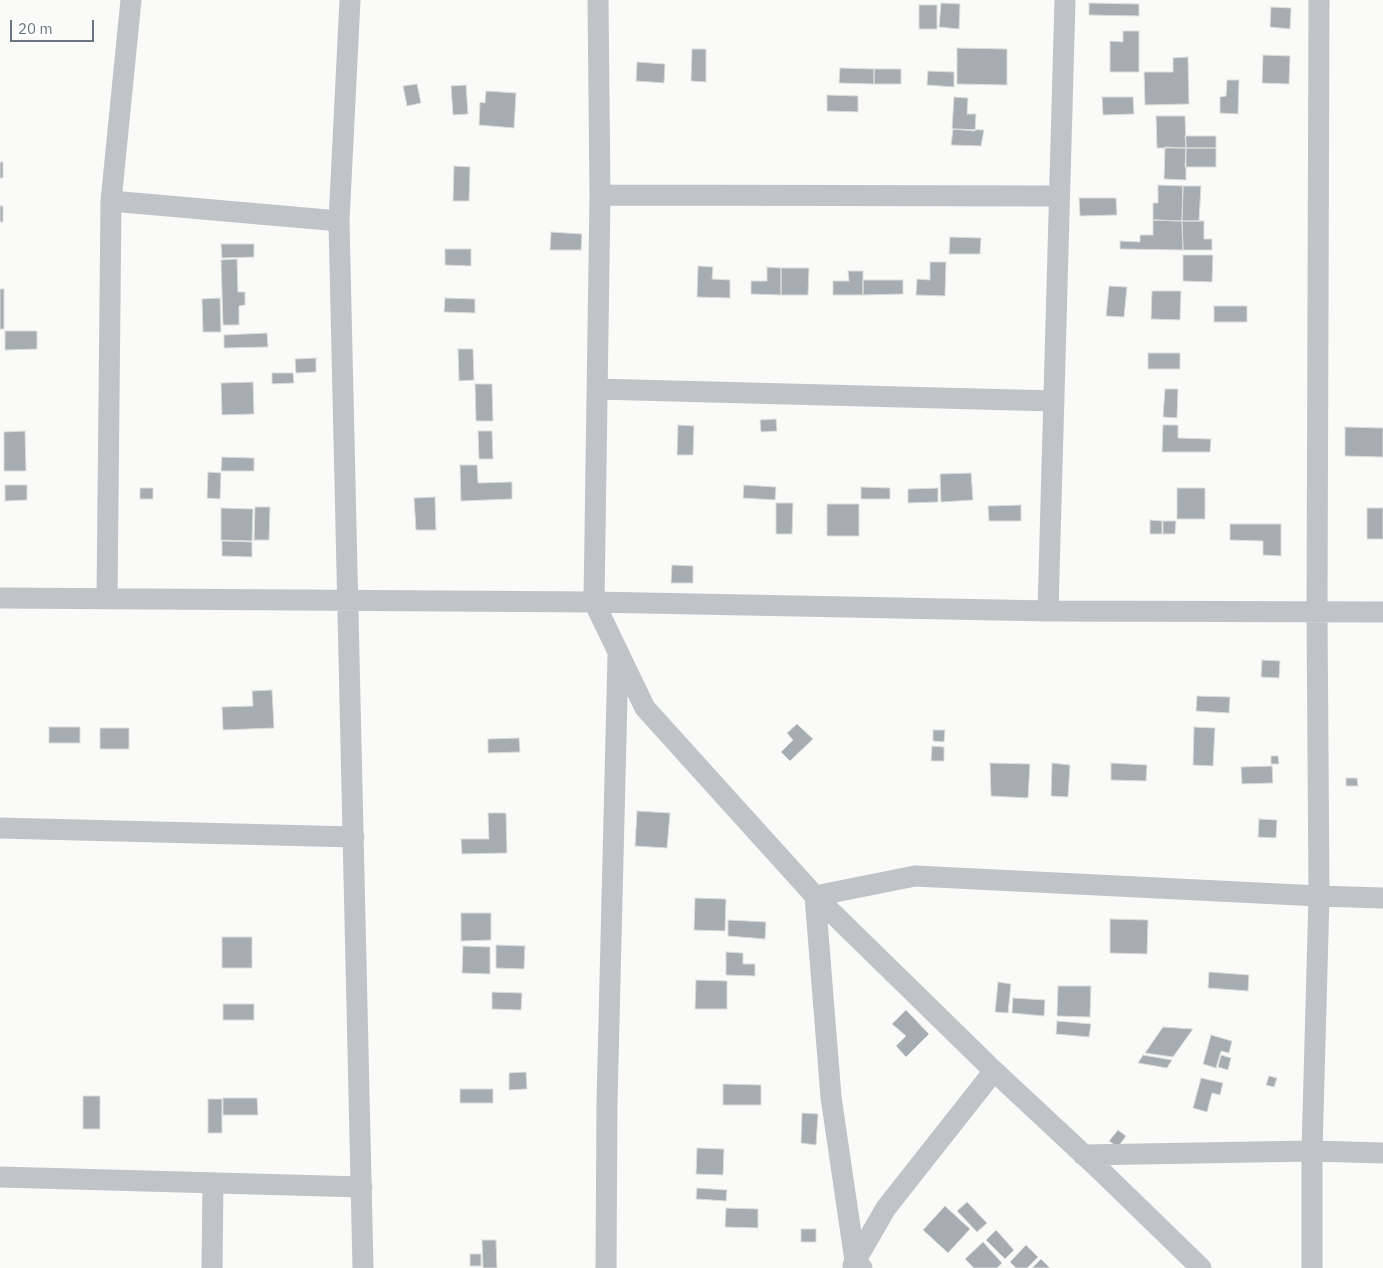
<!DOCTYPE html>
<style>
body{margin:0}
#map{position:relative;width:1383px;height:1268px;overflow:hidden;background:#fafaf8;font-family:"IBM Plex Sans",sans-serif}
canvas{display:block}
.scale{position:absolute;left:10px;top:20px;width:84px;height:22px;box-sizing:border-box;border:2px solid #677680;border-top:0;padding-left:6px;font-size:15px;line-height:18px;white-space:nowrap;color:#677680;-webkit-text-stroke:4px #fff;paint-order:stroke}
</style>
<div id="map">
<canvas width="1383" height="1268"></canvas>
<div class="scale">20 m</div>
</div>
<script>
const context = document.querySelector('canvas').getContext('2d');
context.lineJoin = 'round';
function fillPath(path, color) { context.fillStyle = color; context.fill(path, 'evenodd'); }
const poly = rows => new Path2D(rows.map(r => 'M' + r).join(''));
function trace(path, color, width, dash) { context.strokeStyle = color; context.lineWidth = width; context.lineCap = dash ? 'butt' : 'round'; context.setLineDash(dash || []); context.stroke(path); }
const building = poly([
 [941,3,960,4,959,29,939,27,941,3],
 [1089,3,1139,4,1139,16,1089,15,1089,3],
 [919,5,937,5,937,29,919,29,919,5],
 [1271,7,1291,8,1290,29,1270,27,1271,7],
 [1123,31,1139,31,1139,72,1110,72,1110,41,1123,42,1123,31],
 [957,48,1007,49,1007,85,957,84,957,48],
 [692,49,706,49,706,82,691,81,692,49],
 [1263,55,1290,56,1289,84,1262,83,1263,55],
 [1188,57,1189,104,1145,105,1144,72,1173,72,1173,58,1188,57],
 [637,62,665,64,664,83,636,81,637,62],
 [840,68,874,69,874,84,839,83,840,68],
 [874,69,901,69,901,84,874,84,874,69],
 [928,71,954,72,954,87,927,85,928,71],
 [1227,80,1239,80,1238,114,1220,113,1220,97,1226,96,1227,80],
 [417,84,421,103,407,106,403,86,417,84],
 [466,85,468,114,453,115,451,86,466,85],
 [486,91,516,93,514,128,479,125,480,102,485,103,486,91],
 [827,95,858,96,858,112,827,111,827,95],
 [954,97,968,98,967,114,976,114,975,131,952,129,954,97],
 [1102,97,1133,97,1134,114,1103,115,1102,97],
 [1156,116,1185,116,1186,148,1157,148,1156,116],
 [953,129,984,130,981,146,951,145,953,129],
 [1185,136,1216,136,1216,148,1186,148,1185,136],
 [1165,147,1186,148,1186,180,1164,179,1165,147],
 [1186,148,1216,148,1216,167,1185,167,1186,148],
 [0,162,3,162,3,178,0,178,0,162],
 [454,166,470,167,469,201,453,201,454,166],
 [1158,185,1183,186,1182,221,1153,220,1153,203,1158,203,1158,185],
 [1183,186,1201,186,1199,221,1182,221,1183,186],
 [1079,198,1116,198,1117,215,1080,216,1079,198],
 [0,206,3,206,3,222,0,222,0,206],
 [1153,220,1182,221,1183,250,1120,249,1120,241,1140,242,1140,235,1153,235,1153,220],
 [1182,221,1204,221,1204,239,1212,239,1212,250,1183,250,1182,221],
 [551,232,582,234,581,250,550,250,551,232],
 [950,237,981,238,980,254,949,254,950,237],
 [221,244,254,244,254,257,222,258,221,244],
 [445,249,471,249,471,266,445,265,445,249],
 [1183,255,1213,255,1212,282,1183,281,1183,255],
 [237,259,238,292,245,292,245,305,239,306,239,325,223,325,221,260,237,259],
 [930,262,946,262,945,296,916,295,917,279,930,280,930,262],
 [698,266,713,267,712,279,730,280,730,298,697,297,698,266],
 [767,267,781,268,781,295,751,294,751,281,767,281,767,267],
 [781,268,809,268,808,295,781,295,781,268],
 [848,271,863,271,863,295,833,295,833,281,849,281,848,271],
 [863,280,903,280,903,294,863,295,863,280],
 [1109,286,1127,287,1124,317,1106,316,1109,286],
 [0,289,4,289,4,329,0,329,0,289],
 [1152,291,1181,291,1180,320,1151,319,1152,291],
 [220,298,221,332,203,332,202,299,220,298],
 [445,298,475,299,475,313,444,312,445,298],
 [1214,306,1247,306,1247,322,1214,322,1214,306],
 [5,331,37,331,37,349,5,350,5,331],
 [267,333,268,347,224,348,224,335,267,333],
 [458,349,473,349,474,380,459,381,458,349],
 [1148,353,1180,353,1180,369,1148,369,1148,353],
 [316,358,316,372,296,373,295,359,316,358],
 [272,373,293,373,294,383,272,384,272,373],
 [253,382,254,414,222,415,221,383,253,382],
 [475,384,492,384,493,421,476,421,475,384],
 [1165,389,1178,389,1177,418,1163,417,1165,389],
 [776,419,777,431,761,432,760,420,776,419],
 [678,425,694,426,693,455,677,455,678,425],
 [1163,425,1178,425,1178,438,1211,439,1210,452,1162,452,1163,425],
 [1345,427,1383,428,1383,457,1345,456,1345,427],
 [25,431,26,471,4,471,4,432,25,431],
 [478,431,492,431,493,459,479,459,478,431],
 [222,457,254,458,254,471,221,471,222,457],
 [460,465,477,465,478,483,512,482,512,499,461,501,460,465],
 [208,472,221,473,220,499,207,498,208,472],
 [971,473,973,500,941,502,940,474,971,473],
 [5,485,27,485,27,500,5,501,5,485],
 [744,485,776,487,775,500,743,498,744,485],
 [861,487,890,488,890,499,861,499,861,487],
 [140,488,153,488,153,499,140,499,140,488],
 [938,488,938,502,908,503,908,489,938,488],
 [1177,488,1205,488,1205,519,1177,519,1177,488],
 [435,497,436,530,416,530,414,498,435,497],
 [776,503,793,503,792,534,776,534,776,503],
 [827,504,859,504,859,536,827,536,827,504],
 [1021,505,1021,521,989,521,988,506,1021,505],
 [255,507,270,507,269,540,254,540,255,507],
 [221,508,253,509,252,541,221,540,221,508],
 [1367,508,1383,508,1383,539,1367,539,1367,508],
 [1150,520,1162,521,1162,534,1150,534,1150,520],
 [1163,521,1176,521,1175,534,1163,534,1163,521],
 [1230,524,1281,524,1281,556,1263,555,1263,541,1230,540,1230,524],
 [222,541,252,542,252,557,222,556,222,541],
 [672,565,693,566,693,583,671,583,672,565],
 [1262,660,1280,661,1279,678,1261,677,1262,660],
 [272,690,274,728,223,730,222,707,253,706,252,691,272,690],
 [1197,696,1230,697,1229,713,1196,711,1197,696],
 [797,724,813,739,790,761,781,752,793,740,787,733,797,724],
 [49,727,80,727,80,743,49,743,49,727],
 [1194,727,1215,728,1213,766,1193,765,1194,727],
 [100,728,129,728,129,749,100,749,100,728],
 [933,730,945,730,944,742,933,741,933,730],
 [519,738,520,752,488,753,488,739,519,738],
 [932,746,944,747,944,761,931,761,932,746],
 [1271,756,1278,756,1279,764,1271,764,1271,756],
 [990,763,1030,764,1028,798,991,796,990,763],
 [1052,763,1070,765,1068,797,1051,796,1052,763],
 [1111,763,1147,765,1146,781,1111,780,1111,763],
 [1272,766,1273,783,1242,784,1241,767,1272,766],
 [1346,778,1357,778,1358,786,1346,786,1346,778],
 [637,811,670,813,667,848,635,846,637,811],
 [488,813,506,813,507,853,462,854,461,839,489,839,488,813],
 [1259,819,1277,820,1276,838,1258,837,1259,819],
 [695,898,726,899,725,931,694,930,695,898],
 [461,913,491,913,491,940,461,941,461,913],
 [1110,919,1148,920,1147,954,1110,953,1110,919],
 [728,920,766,922,765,939,728,936,728,920],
 [222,937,252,937,252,968,222,968,222,937],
 [496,945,525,946,524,969,496,968,496,945],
 [463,946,490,947,490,974,462,973,463,946],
 [726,952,743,953,743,964,755,964,755,976,726,975,726,952],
 [1209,972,1249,975,1248,991,1208,988,1209,972],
 [696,980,727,981,727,1009,695,1009,696,980],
 [998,982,1011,984,1008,1013,995,1012,998,982],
 [1058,986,1091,986,1090,1017,1057,1016,1058,986],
 [492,992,522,993,521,1010,492,1009,492,992],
 [1013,998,1045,1000,1044,1016,1012,1013,1013,998],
 [223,1004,254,1004,254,1020,223,1020,223,1004],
 [906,1010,929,1034,906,1057,896,1046,906,1036,892,1024,906,1010],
 [1057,1021,1091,1024,1089,1037,1056,1034,1057,1021],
 [1163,1027,1193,1029,1173,1057,1145,1053,1163,1027],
 [1211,1035,1232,1041,1229,1053,1221,1051,1216,1068,1203,1064,1211,1035],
 [1143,1055,1172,1060,1167,1068,1138,1063,1143,1055],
 [1221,1055,1231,1058,1228,1070,1218,1067,1221,1055],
 [526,1072,527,1089,509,1090,509,1073,526,1072],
 [1269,1076,1277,1078,1274,1087,1266,1085,1269,1076],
 [1201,1078,1223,1083,1220,1095,1212,1093,1207,1112,1193,1108,1201,1078],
 [723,1084,761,1085,761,1105,723,1105,723,1084],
 [460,1089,493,1089,493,1103,460,1103,460,1089],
 [83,1096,100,1096,100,1129,83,1129,83,1096],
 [223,1098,257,1098,258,1115,223,1115,223,1098],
 [208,1099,222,1099,222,1133,208,1133,208,1099],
 [802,1113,818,1114,816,1145,801,1143,802,1113],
 [1118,1130,1126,1136,1118,1147,1109,1141,1118,1130],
 [697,1148,724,1149,723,1175,696,1174,697,1148],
 [697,1188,727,1190,726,1201,696,1199,697,1188],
 [967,1202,987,1223,977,1232,957,1211,967,1202],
 [945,1206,970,1229,948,1253,923,1230,945,1206],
 [726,1208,758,1209,758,1228,725,1227,726,1208],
 [801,1229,816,1229,816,1242,801,1242,801,1229],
 [996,1230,1014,1250,1005,1259,986,1240,996,1230],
 [482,1240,496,1240,497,1268,483,1268,482,1240],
 [983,1242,1002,1263,997,1268,974,1268,965,1259,983,1242],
 [1026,1245,1038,1257,1027,1268,1016,1268,1010,1262,1026,1245],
 [470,1254,481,1254,481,1266,470,1266,470,1254],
 [1041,1259,1050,1268,1032,1268,1041,1259]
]);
fillPath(building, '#a5adb2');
trace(building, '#dcdcda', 1);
trace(poly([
 [350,0,339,221,363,1268],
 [598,0,600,195,594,602,645,708,815,896,994,1071,1097,1167,1201,1268],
 [600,195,1059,196],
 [111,201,339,221],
 [597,389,1054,401],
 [0,598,594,602,1048,611,1383,612],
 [107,598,111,201,131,0],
 [1048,611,1065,0],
 [0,828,354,837],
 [815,896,915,876,1319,896,1383,898],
 [815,896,831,1097,855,1261,862,1268],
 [1083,1155,1312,1151,1383,1153],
 [0,1177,362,1187],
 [853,1265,886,1208,994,1071],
 [212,1268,213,1183],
 [606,1268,607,1102,618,656],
 [1312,1268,1312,1151,1319,896,1317,612,1319,0]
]), '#bfc4c7', 21);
</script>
